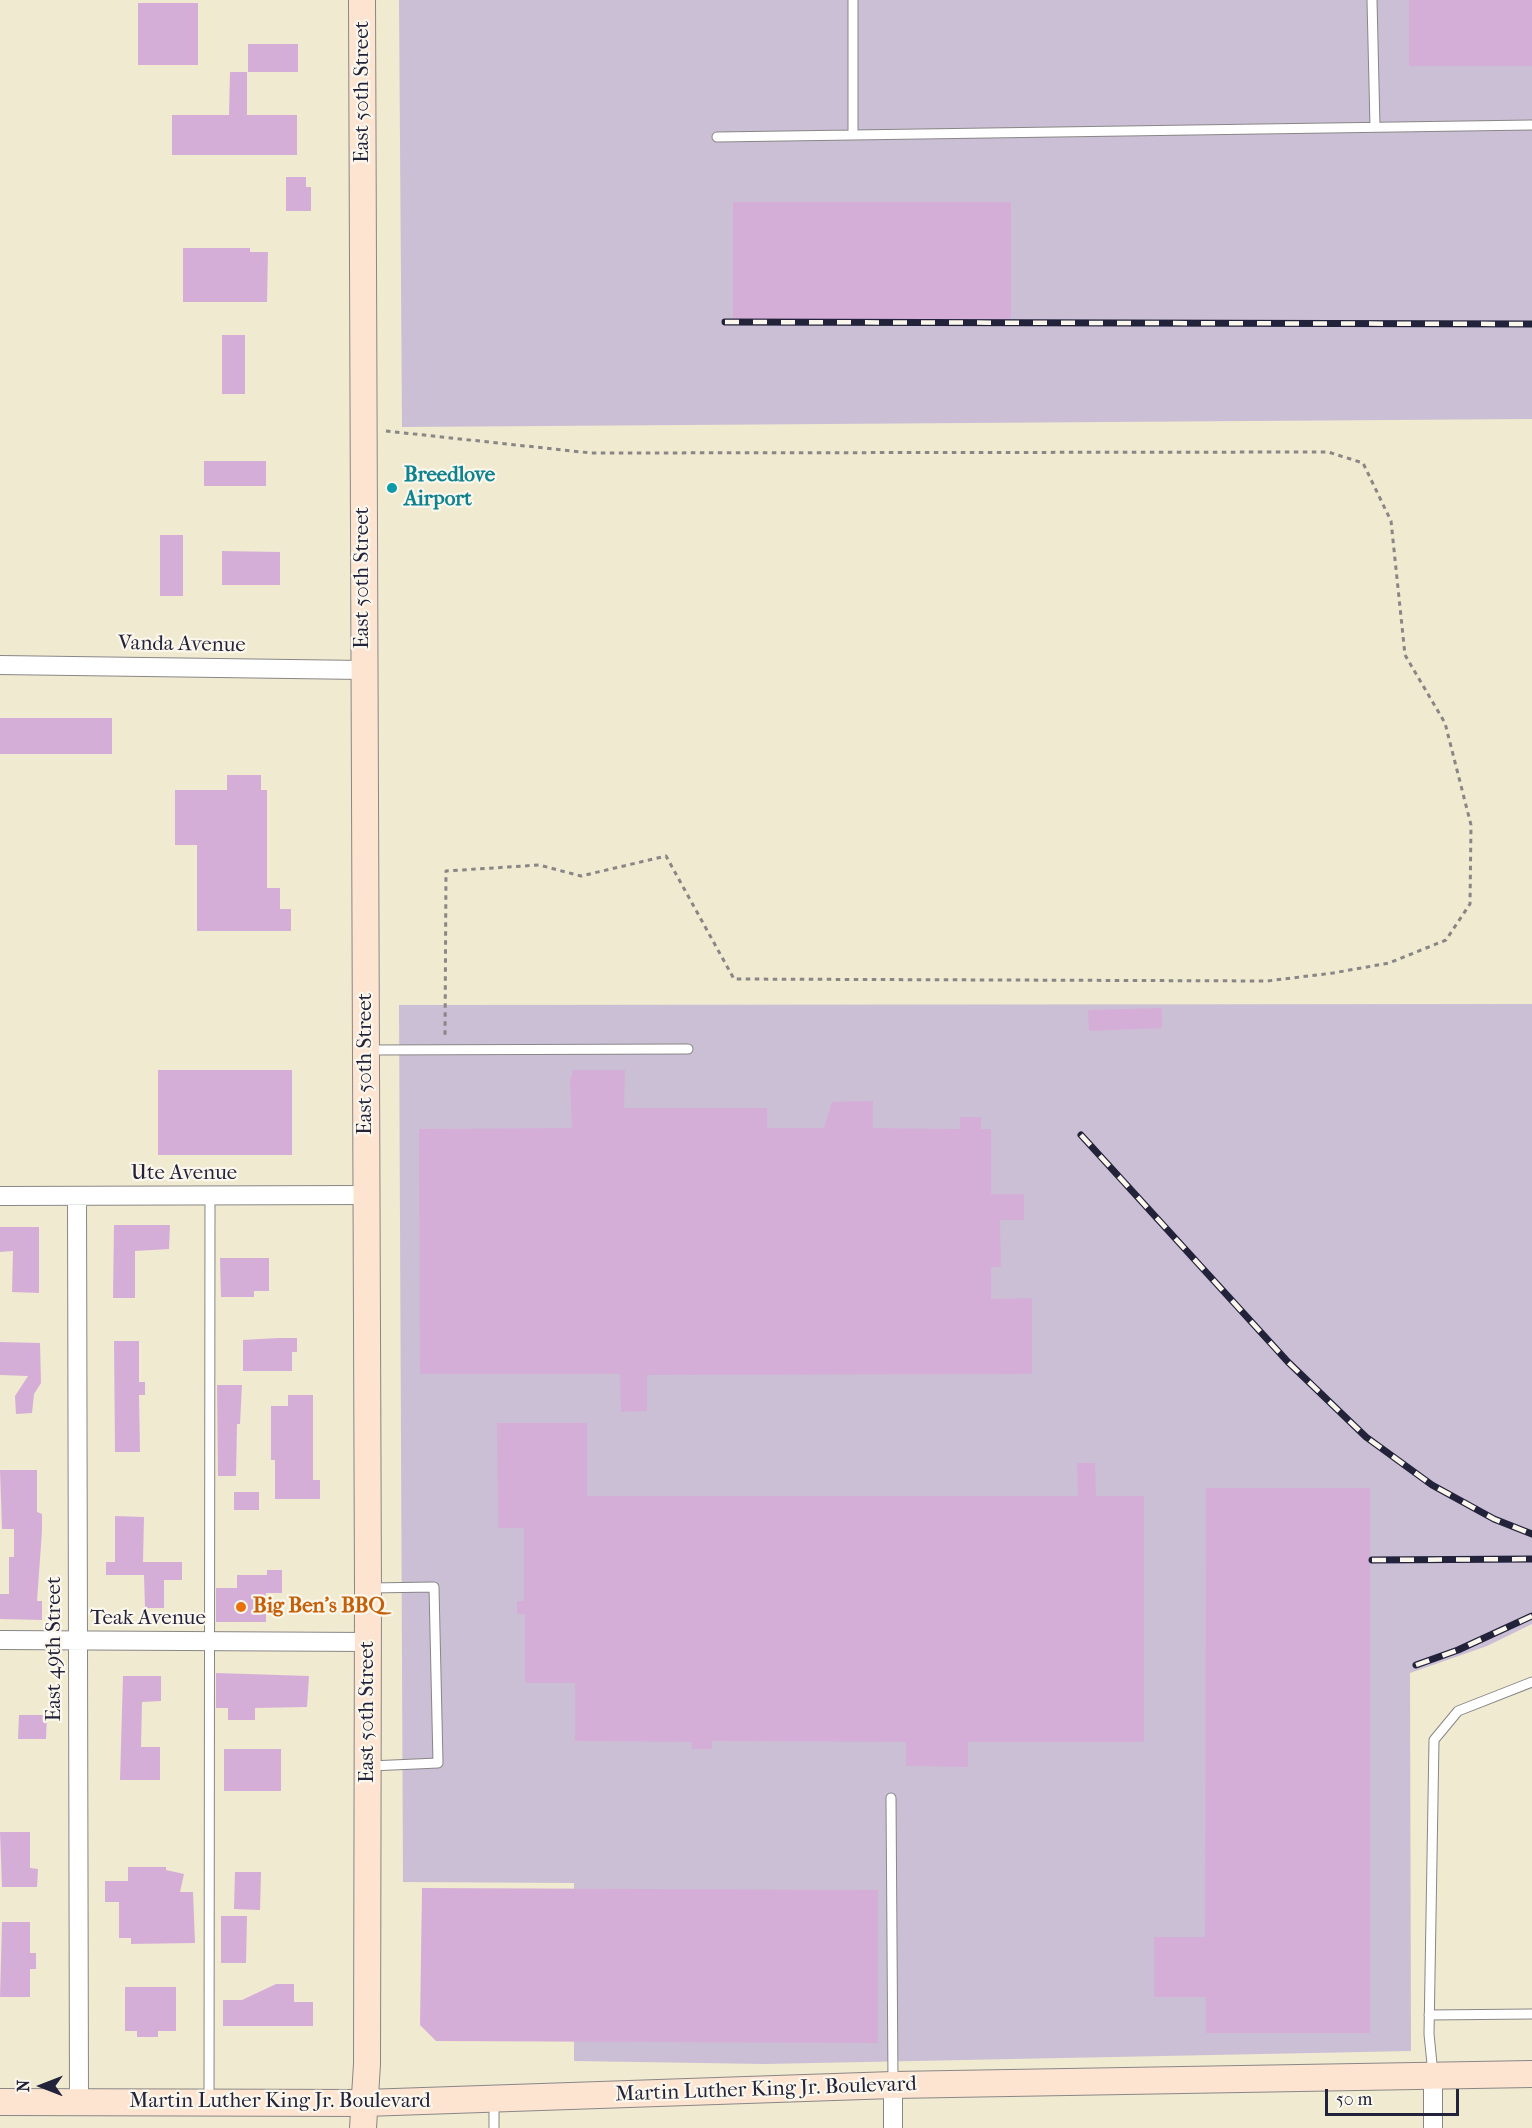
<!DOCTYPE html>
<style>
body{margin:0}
#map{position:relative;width:1532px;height:2128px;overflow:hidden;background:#f0ead0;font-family:"IM FELL French Canon",serif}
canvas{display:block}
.north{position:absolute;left:12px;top:2056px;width:60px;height:60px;-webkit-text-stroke:4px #fbf7ec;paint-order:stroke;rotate:270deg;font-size:16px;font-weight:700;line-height:24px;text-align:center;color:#22223b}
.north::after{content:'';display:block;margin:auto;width:21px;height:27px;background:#22223b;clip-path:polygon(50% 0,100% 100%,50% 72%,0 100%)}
.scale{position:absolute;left:1325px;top:2089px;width:134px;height:27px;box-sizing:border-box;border:3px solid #22223b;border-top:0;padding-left:8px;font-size:18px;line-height:21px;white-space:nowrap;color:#22223b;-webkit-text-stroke:4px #fbf7ec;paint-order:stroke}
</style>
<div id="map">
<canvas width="1532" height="2128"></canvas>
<div class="north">N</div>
<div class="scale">50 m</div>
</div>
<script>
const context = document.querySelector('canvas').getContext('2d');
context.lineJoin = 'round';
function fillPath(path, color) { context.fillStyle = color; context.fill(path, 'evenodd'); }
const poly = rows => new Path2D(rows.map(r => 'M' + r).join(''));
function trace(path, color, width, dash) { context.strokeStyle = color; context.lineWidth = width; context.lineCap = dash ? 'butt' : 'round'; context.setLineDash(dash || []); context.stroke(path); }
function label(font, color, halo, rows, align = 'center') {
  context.font = font + ' "IM FELL French Canon",serif'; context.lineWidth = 4.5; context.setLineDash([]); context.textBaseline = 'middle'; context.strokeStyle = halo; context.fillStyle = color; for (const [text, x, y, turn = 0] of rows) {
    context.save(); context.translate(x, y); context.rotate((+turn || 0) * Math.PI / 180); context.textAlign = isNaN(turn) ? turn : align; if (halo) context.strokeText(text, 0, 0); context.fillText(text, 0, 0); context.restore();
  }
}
fillPath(poly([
 [399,0,1532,0,1532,419,402,427],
 [1532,1004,1532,1624,1487,1646,1410,1673,1411,2051,765,2064,574,2061,574,1883,403,1882,399,1005]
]), '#cbbfd5');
fillPath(poly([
 [1409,0,1532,0,1532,66,1409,66],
 [138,3,198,3,198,65,138,65],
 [248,44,298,44,298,72,248,72],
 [230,72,247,72,247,115,297,115,297,155,172,155,172,115,229,115],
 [286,177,306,177,306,187,311,187,311,211,286,211],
 [733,202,1011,202,1011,319,733,319],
 [183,248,250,248,250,252,268,252,267,302,183,302],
 [222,335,245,335,245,394,222,394],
 [204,461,266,461,266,486,204,486],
 [160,535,183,535,183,596,160,596],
 [222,551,280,552,280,585,222,585],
 [0,718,112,718,112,754,0,754],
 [227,775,261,775,261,790,267,790,267,888,280,888,280,909,291,909,291,931,197,931,197,845,175,845,175,790,227,790],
 [1162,1008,1162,1028,1089,1031,1088,1010],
 [158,1070,292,1070,292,1155,158,1155],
 [572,1070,625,1070,624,1108,767,1108,767,1128,824,1128,832,1102,873,1101,873,1128,960,1129,960,1117,981,1117,981,1129,991,1129,991,1194,1024,1194,1024,1220,1000,1220,1001,1267,991,1267,991,1299,1032,1298,1032,1374,647,1375,647,1411,621,1412,620,1374,420,1374,419,1129,572,1128,570,1077,572,1077],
 [114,1225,170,1225,169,1249,135,1251,135,1298,113,1298],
 [0,1227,39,1227,39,1293,12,1292,13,1251,0,1252],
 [220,1258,269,1258,269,1291,254,1291,254,1297,221,1297],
 [278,1338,297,1338,297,1352,292,1352,292,1371,243,1371,243,1340],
 [114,1341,139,1341,139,1382,145,1382,145,1395,139,1395,140,1452,115,1452],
 [0,1342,40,1343,41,1383,34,1394,32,1413,16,1414,15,1396,28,1376,0,1375],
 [217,1385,242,1385,240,1424,237,1424,236,1476,218,1476],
 [288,1395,313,1395,313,1480,320,1480,320,1499,275,1499,275,1460,271,1460,271,1406,288,1406],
 [497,1423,587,1423,587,1496,1078,1496,1077,1463,1095,1463,1096,1496,1144,1496,1144,1742,968,1742,968,1767,906,1766,906,1742,712,1741,712,1749,692,1749,691,1742,575,1741,575,1683,525,1683,525,1614,517,1614,517,1601,524,1601,524,1528,498,1528],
 [0,1470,37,1470,37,1512,42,1514,42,1531,37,1601,42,1601,42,1620,0,1619,0,1594,9,1594,9,1557,14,1557,14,1529,2,1529],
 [1206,1488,1370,1488,1370,2033,1206,2033,1206,1997,1154,1997,1154,1937,1205,1937],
 [234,1492,259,1492,259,1510,234,1510],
 [115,1516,144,1517,143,1562,182,1562,182,1580,164,1580,164,1608,145,1608,144,1575,106,1575,106,1562,115,1562],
 [267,1570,282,1570,282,1593,266,1593,266,1622,216,1622,216,1588,237,1588,237,1575,267,1575],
 [216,1673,309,1676,307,1707,255,1708,255,1720,228,1720,228,1708,216,1708],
 [123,1676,161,1676,161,1701,142,1702,141,1747,160,1747,160,1780,120,1780],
 [19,1715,47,1715,46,1739,18,1739],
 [224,1749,281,1749,281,1791,224,1791],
 [0,1832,30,1832,30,1868,38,1869,37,1887,2,1887],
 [128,1867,166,1867,166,1870,184,1874,180,1892,193,1892,195,1943,131,1944,131,1938,119,1938,119,1902,105,1902,105,1881,128,1881],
 [235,1872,261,1872,260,1910,234,1909],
 [422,1888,878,1890,878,2043,436,2041,420,2025],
 [221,1916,247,1916,246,1963,221,1963],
 [2,1922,30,1922,30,1953,36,1953,36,1969,30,1969,30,1997,0,1997],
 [276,1984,294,1984,294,2002,313,2002,313,2026,223,2026,223,2000,242,2000],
 [125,1987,176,1987,176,2031,158,2031,158,2037,137,2037,137,2031,125,2031]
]), '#d5aed8');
const service = poly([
 [1372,0,1375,127],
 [853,135,853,0],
 [717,137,1532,125],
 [369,1050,688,1049],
 [370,1766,438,1763,434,1587,371,1588],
 [891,1798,893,2082],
 [1429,2015,1532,2014],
 [1433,2074,1429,2034,1434,1740,1458,1711,1532,1682],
 [209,2101,210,1196],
 [494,2128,494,2100]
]);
const minor = poly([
 [0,665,363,670],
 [0,1196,367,1195],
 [77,1196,79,2103],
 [0,1640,368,1642],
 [893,2085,893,2128],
 [1433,2128,1433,2076]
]);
const secondary = poly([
 [362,0,368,1588,367,2064,363,2128],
 [0,2102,365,2103,893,2085,1532,2074]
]);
trace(service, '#898686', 11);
trace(minor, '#898686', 20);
trace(secondary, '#898686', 28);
trace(poly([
 [386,431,591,453,1328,452,1363,463,1391,521,1405,655,1445,723,1471,825,1470,904,1446,940,1389,963,1333,973,1267,981,734,979,666,856,581,876,539,865,446,871,445,1038]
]), '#898686', 3, [4.5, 4.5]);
trace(service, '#fff', 9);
trace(minor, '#fff', 18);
trace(secondary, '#fde4d1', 26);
const rail = poly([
 [725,322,1532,324],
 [1081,1135,1288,1362,1366,1437,1432,1485,1494,1519,1532,1534],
 [1372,1560,1532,1559],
 [1416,1665,1458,1650,1532,1616]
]);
trace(rail, '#22223b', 7);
trace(rail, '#fbf7ec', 4.5, [14]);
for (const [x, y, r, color] of [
 [392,488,6,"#0f9aa8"],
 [241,1607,6,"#e8710a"]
]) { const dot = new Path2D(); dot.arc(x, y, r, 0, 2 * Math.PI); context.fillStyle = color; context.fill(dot); trace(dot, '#fbf7ec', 2); }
label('21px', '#22223b', '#fbf7ec', [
 ["East 50th Street",363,92,-90],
 ["East 50th Street",363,578,-90],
 ["Vanda Avenue",182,645,1],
 ["East 50th Street",366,1064,-90],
 ["Ute Avenue",184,1174],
 ["Teak Avenue",148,1619],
 ["East 49th Street",55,1649,-90],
 ["East 50th Street",368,1712,-90],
 ["Martin Luther King Jr. Boulevard",766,2090,-2],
 ["Martin Luther King Jr. Boulevard",280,2102]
]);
label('bold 21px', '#0d838f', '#fbf7ec', [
 ["Breedlove",404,476],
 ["Airport",404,500]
], 'left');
label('bold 21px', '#c56008', '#fbf7ec', [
 ["Big Ben's BBQ",253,1607]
], 'left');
</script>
